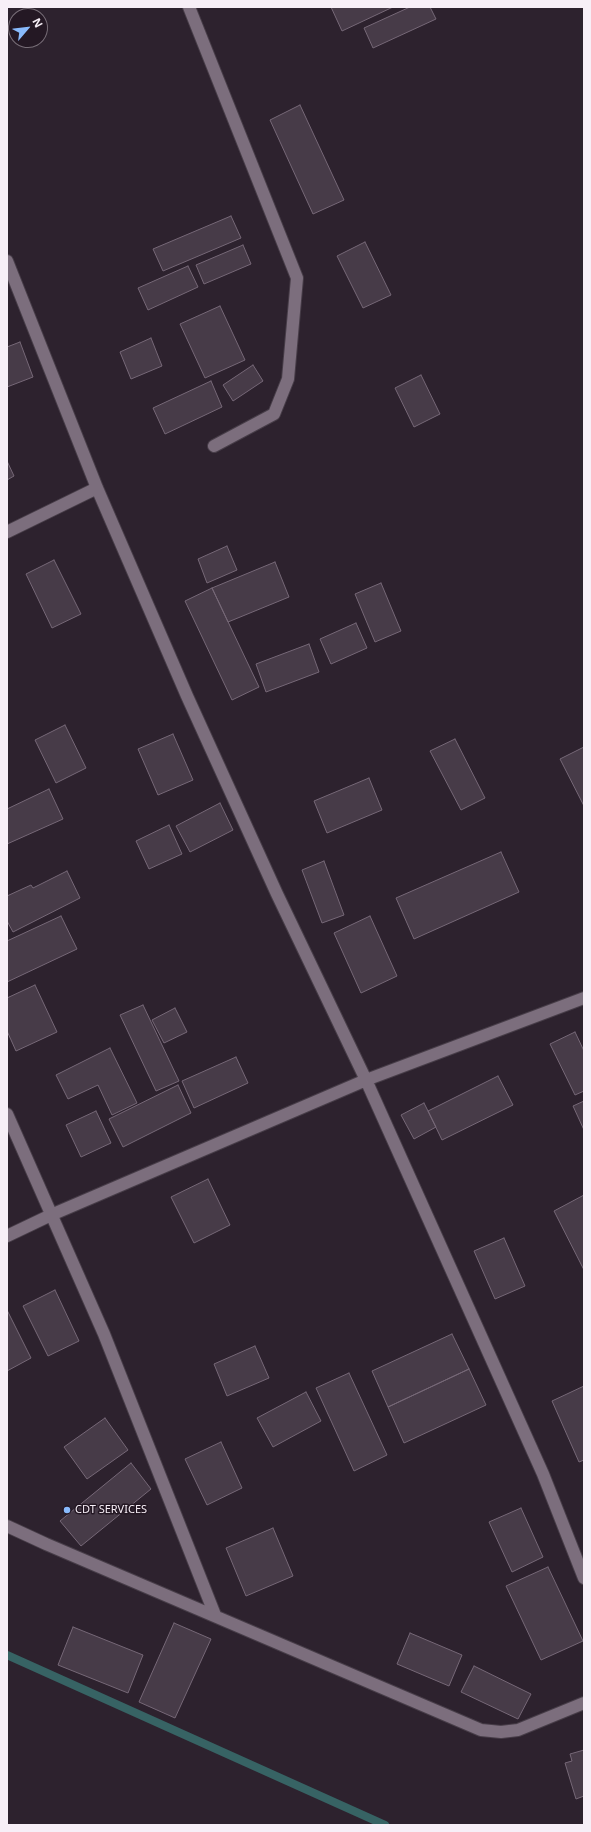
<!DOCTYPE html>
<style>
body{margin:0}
#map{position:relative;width:591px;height:1832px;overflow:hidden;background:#2d222e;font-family:"Noto Sans",sans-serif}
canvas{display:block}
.frame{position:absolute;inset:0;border:8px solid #f7eff7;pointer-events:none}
.north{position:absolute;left:8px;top:8px;width:40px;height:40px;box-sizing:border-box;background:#241824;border:1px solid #786e78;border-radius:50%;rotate:62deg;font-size:11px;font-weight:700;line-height:16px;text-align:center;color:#f7eff7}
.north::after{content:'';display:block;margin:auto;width:14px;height:18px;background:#88bafc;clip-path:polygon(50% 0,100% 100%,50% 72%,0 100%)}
</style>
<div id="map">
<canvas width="591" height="1832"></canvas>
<div class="frame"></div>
<div class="north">N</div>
</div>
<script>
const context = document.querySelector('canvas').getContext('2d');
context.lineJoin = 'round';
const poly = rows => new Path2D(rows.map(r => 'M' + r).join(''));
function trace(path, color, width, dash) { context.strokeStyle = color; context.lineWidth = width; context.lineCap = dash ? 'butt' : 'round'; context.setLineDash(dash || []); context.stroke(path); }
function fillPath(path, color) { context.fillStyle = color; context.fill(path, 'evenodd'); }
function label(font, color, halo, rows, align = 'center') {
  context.font = font + ' "Noto Sans",sans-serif'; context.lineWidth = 3; context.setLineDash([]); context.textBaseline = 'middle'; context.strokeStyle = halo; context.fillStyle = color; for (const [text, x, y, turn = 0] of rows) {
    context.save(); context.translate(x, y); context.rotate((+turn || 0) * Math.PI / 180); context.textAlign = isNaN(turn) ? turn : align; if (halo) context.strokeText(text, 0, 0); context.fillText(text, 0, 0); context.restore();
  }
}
trace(poly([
 [7,1655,385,1825]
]), '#376364', 8);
const building = poly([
 [331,7,393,7,342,31,331,7],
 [410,7,430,7,436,19,373,48,364,28,410,7],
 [300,105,344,200,313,214,270,120,300,105],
 [231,216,241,238,163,271,153,249,231,216],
 [365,242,391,295,363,308,337,256,365,242],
 [243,245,251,264,204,284,196,265,243,245],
 [188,266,198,287,148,310,138,288,188,266],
 [220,306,245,360,205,378,180,324,220,306],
 [151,338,162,366,131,379,120,352,151,338],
 [20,342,33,377,7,387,7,347,20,342],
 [253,365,263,381,233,401,223,385,253,365],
 [421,375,440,414,414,427,395,388,421,375],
 [211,381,222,407,165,434,153,408,211,381],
 [7,461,14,476,7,480,7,461],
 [227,546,237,570,207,583,198,559,227,546],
 [54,560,81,614,52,628,26,574,54,560],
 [275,562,289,597,228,622,212,588,275,562],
 [381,583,401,631,375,642,355,594,381,583],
 [212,588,259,687,232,700,185,601,212,588],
 [356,623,367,648,331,664,320,639,356,623],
 [309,644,319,672,266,692,256,664,309,644],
 [65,725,86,768,56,783,35,740,65,725],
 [173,734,193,780,158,795,138,749,173,734],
 [455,739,485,798,461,810,430,751,455,739],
 [584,747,584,806,560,759,584,747],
 [369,778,382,810,327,833,314,801,369,778],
 [49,789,63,819,7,844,7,809,49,789],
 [220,803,233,830,190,852,176,826,220,803],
 [169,825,182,854,149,869,136,841,169,825],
 [501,852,519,892,414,939,396,898,501,852],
 [324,861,344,915,322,923,302,870,324,861],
 [67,871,80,898,13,932,7,921,7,896,31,885,33,888,67,871],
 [61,916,77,949,7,982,7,941,61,916],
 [370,916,397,976,361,993,334,933,370,916],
 [35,985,57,1032,16,1051,7,1031,7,998,35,985],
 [143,1005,179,1081,156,1091,120,1015,143,1005],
 [175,1008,187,1032,164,1043,152,1020,175,1008],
 [575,1032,584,1051,584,1091,575,1095,550,1044,575,1032],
 [110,1048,137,1103,112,1115,98,1085,68,1099,56,1075,110,1048],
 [236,1057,248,1083,194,1108,182,1081,236,1057],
 [498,1076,513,1105,442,1140,428,1111,498,1076],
 [178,1085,191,1113,123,1147,109,1119,178,1085],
 [584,1101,584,1130,573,1106,584,1101],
 [424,1103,436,1127,414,1139,401,1115,424,1103],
 [96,1111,111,1143,81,1157,66,1125,96,1111],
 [208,1179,230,1225,194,1243,171,1197,208,1179],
 [584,1195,584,1270,554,1211,584,1195],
 [504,1238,525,1286,495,1299,474,1251,504,1238],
 [55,1290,79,1341,48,1356,23,1306,55,1290],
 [7,1310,31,1358,7,1371,7,1310],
 [452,1334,469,1369,388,1407,372,1371,452,1334],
 [255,1346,269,1378,227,1396,214,1364,255,1346],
 [469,1369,486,1405,404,1443,388,1407,469,1369],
 [349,1373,387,1455,354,1471,316,1388,349,1373],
 [584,1386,584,1460,579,1462,552,1401,584,1386],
 [306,1392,321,1421,273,1447,257,1418,306,1392],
 [105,1418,128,1450,87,1479,64,1447,105,1418],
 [221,1442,242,1488,207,1505,185,1459,221,1442],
 [131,1463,151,1489,81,1546,60,1521,131,1463],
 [521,1508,543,1557,512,1572,489,1522,521,1508],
 [273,1528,293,1576,246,1596,226,1548,273,1528],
 [548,1567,583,1641,541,1660,506,1586,548,1567],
 [174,1623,211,1639,175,1718,139,1702,174,1623],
 [73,1627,143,1655,128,1693,58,1665,73,1627],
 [410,1633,462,1655,449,1686,397,1664,410,1633],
 [474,1666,531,1694,518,1719,461,1692,474,1666],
 [584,1750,584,1796,576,1799,565,1763,572,1761,570,1754,584,1750]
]);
fillPath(building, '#473b48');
trace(building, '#766877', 1);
const street = poly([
 [189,7,297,278,288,379,274,414,214,446],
 [7,261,97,488,187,696,277,894,366,1080,543,1474,584,1578],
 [7,532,97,488],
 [7,1114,104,1334,215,1615],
 [7,1236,51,1215,366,1080,584,998],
 [7,1526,46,1544,481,1730,501,1732,518,1730,584,1703]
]);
trace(street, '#473d48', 14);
trace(street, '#7c6e7d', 12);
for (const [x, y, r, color] of [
 [67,1510,4,"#88bafc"]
]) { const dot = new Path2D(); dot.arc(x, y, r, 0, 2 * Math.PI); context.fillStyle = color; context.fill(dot); trace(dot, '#241824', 1.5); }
label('11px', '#f7eff7', '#241824', [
 ["CDT SERVICES",75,1510]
], 'left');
</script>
